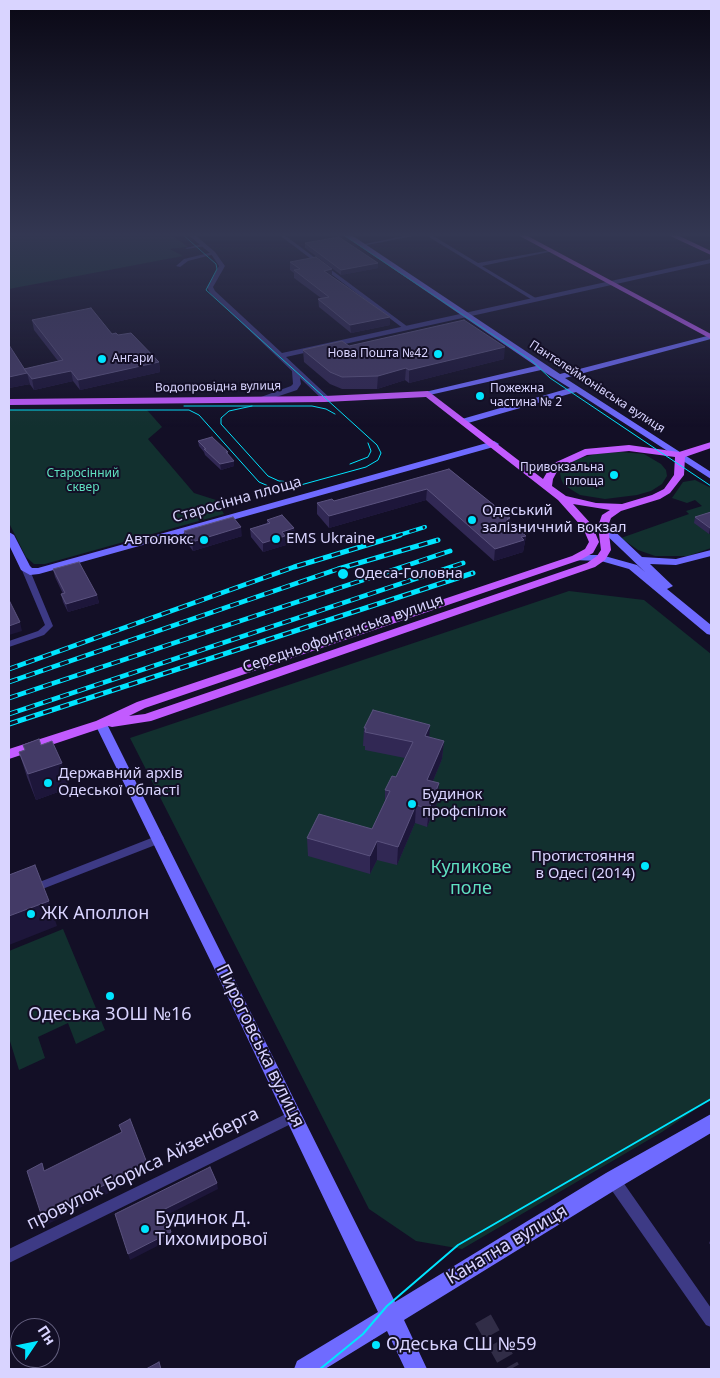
<!DOCTYPE html>
<meta charset="utf-8">
<style>
body{margin:0}
#map{position:relative;width:720px;height:1378px;overflow:hidden;background:#130f26;font-family:"Noto Sans",sans-serif}
canvas{display:block}
.frame{position:absolute;inset:0;border:10px solid #d9d4ff;pointer-events:none}
.north{position:absolute;left:10px;top:1318px;width:50px;height:50px;box-sizing:border-box;background:#130f26;border:1px solid #625e7d;border-radius:50%;rotate:56deg;font-size:14px;font-weight:700;line-height:20px;text-align:center;color:#d9d4ff}
.north::after{content:'';display:block;margin:auto;width:18px;height:22px;background:#00e5ff;clip-path:polygon(50% 0,100% 100%,50% 72%,0 100%)}
</style>
<div id="map">
<canvas width="720" height="1378"></canvas>
<div class="frame"></div>
<div class="north">Пн</div>
</div>
<script>
const context = document.querySelector('canvas').getContext('2d');
context.lineJoin = 'round';
function fillPath(path, color) { context.fillStyle = color; context.fill(path, 'evenodd'); }
const poly = rows => new Path2D(rows.map(r => 'M' + r).join(''));
function trace(path, color, width, dash) { context.strokeStyle = color; context.lineWidth = width; context.lineCap = dash ? 'butt' : 'round'; context.setLineDash(dash || []); context.stroke(path); }
function label(font, color, halo, rows, align = 'center') {
  context.font = font + ' "Noto Sans",sans-serif'; context.lineWidth = 4; context.setLineDash([]); context.textBaseline = 'middle'; context.strokeStyle = halo; context.fillStyle = color; for (const [text, x, y, turn = 0] of rows) {
    context.save(); context.translate(x, y); context.rotate((+turn || 0) * Math.PI / 180); context.textAlign = isNaN(turn) ? turn : align; if (halo) context.strokeText(text, 0, 0); context.fillText(text, 0, 0); context.restore();
  }
}
fillPath(poly([
 [9,234,170,234,188,247,170,249,183,256,9,289],
 [9,410,147,410,162,427,148,439,194,493,216,500,224,514,45,564,34,564,26,557,9,523],
 [621,452,644,454,661,464,666,470,667,476,662,484,651,491,637,495,605,499,580,495,564,485,561,479,560,473,565,466,573,460,596,454],
 [695,480,711,488,711,548,688,556,655,556,638,550,621,538,689,514,686,511,702,506,695,500,687,503,672,498,683,482],
 [569,591,644,600,711,654,711,1099,662,1132,462,1249,416,1241,369,1209,130,738],
 [63,929,105,1030,76,1044,68,1023,38,1037,45,1058,19,1070,9,1038,9,951]
]), '#12302f');
trace(poly([
 [483,1319,511,1369]
]), '#312d47', 18, [18, 9]);
fillPath(poly([
 [278,234,283,234,408,327,408,329,404,329,278,234],
 [413,234,430,234,478,263,551,250,551,251,549,252,482,266,539,300,534,301,424,234,362,246,360,245,413,234],
 [203,244,205,245,205,246,187,249,185,248,203,244],
 [213,252,215,252,215,254,188,261,180,267,176,266,184,259,213,252],
 [22,566,28,566,29,568,53,626,44,635,9,647,9,641,38,631,45,625,21,568,22,566],
 [159,835,163,836,164,839,163,842,9,902,9,894,159,835],
 [294,1110,299,1112,300,1116,299,1120,9,1263,9,1249,294,1110],
 [613,1173,618,1175,711,1308,711,1327,706,1325,608,1185,606,1180,608,1175,613,1173]
]), '#3d3a85');
fillPath(poly([
 [187,234,194,234,215,252,225,266,213,287,215,291,282,353,711,259,711,263,286,357,331,399,324,401,300,378,301,384,297,390,264,401,260,399,261,397,291,386,293,384,292,371,210,293,207,287,219,266,211,254,187,234]
]), '#3d3a85');
fillPath(poly([
 [342,234,350,234,560,374,711,335,711,339,565,378,711,472,711,479,576,392,468,423,462,423,462,419,570,388,541,370,425,396,425,392,536,366,342,234],
 [494,441,499,444,497,446,39,574,30,575,21,570,9,545,9,532,14,535,30,566,32,568,38,568,494,441],
 [603,523,607,524,642,557,676,559,711,550,711,556,676,565,650,564,673,586,667,589,711,625,711,635,707,634,629,569,601,561,572,560,571,558,576,555,601,555,637,565,645,572,599,528,598,526,603,523],
 [101,719,107,724,395,1302,606,1173,711,1114,711,1133,620,1187,404,1320,427,1369,405,1369,387,1331,325,1369,294,1369,297,1361,378,1312,213,966,95,724,101,719]
]), '#6f6bff');
fillPath(poly([
 [516,234,524,234,711,334,711,339,516,234],
 [666,234,675,234,711,251,711,255,666,234],
 [428,391,543,479,552,464,585,449,629,445,679,452,711,442,711,448,685,457,684,475,670,493,660,499,621,511,611,518,608,526,611,550,605,560,595,567,151,721,112,727,108,726,9,759,9,749,96,721,137,702,572,556,585,549,589,542,583,528,558,500,426,397,325,402,9,405,9,399,325,396,428,391],
 [629,451,675,457,674,475,664,489,652,495,622,504,596,503,566,496,552,486,553,479,559,468,587,455,629,451],
 [573,504,610,510,602,515,598,526,601,550,597,556,587,563,145,714,129,716,145,708,580,560,593,553,599,542,592,525,573,504]
]), '#c25bff');
trace(poly([
 [342,234,532,361,550,378,711,486],
 [184,406,312,406,326,409,335,414],
 [252,406,229,411,221,418,221,424,268,476,279,481,291,482],
 [9,410,189,410,199,415,259,482,273,488,297,486,366,467,378,460,381,453,377,445,206,290,217,269,216,264,182,234],
 [350,464,368,457,371,451,368,443]
]), '#00e5ff', 1);
trace(poly([
 [320,1369,363,1334,387,1306,458,1245,711,1099]
]), '#00e5ff', 2);
const railFar1 = poly([
 [396,536,425,527]
]);
const rail = poly([
 [9,669,294,567,400,535],
 [9,682,338,569,438,540],
 [9,698,450,551],
 [9,714,463,563],
 [9,724,473,573]
]);
trace(railFar1, '#00e5ff', 4);
trace(rail, '#00e5ff', 5);
trace(railFar1, '#130f26', 2.5, [7]);
trace(rail, '#130f26', 3, [9]);
fillPath(poly([
 [305,243,378,263,378,268,341,275,305,248],
 [290,262,332,276,390,317,390,325,351,333,319,307,318,299,321,298,294,278,294,273,290,270],
 [32,320,118,335,159,362,160,372,80,390,73,381,34,390,29,383,30,384,9,388,9,345,24,369,58,361,34,330],
 [349,346,504,359,409,383,405,380,377,389,342,389,330,384,304,362,303,350],
 [198,441,228,452,228,455,234,466,221,470,205,455,204,452,199,446],
 [449,469,510,518,509,522,526,536,523,552,494,561,426,500,329,528,317,514,317,503,334,501],
 [711,512,711,534,709,534,694,523,695,517],
 [267,520,294,528,295,537,285,540,286,545,263,552,251,537,250,529,267,523],
 [184,531,242,536,193,551,185,540],
 [53,569,97,595,99,603,68,612,63,602,61,594,63,594,55,577],
 [364,728,429,738,444,741,442,759,433,781,438,801,427,827,415,823,397,865,377,860,370,874,308,856,307,838,372,829,385,801,385,790,396,777,405,758,365,750,365,746,363,746],
 [23,745,41,745,69,788,36,800,27,777,19,752,25,750],
 [711,1239,711,1246,709,1243]
]), '#312854');
fillPath(poly([
 [378,263,378,268,341,275,341,270],
 [332,269,332,277,324,271],
 [390,317,390,325,351,333,350,325],
 [505,347,504,359,409,383,409,370],
 [159,362,160,372,80,390,78,380],
 [406,368,405,380,377,389,378,376],
 [71,371,73,381,34,390,32,379],
 [27,373,30,384,9,388,9,377],
 [234,461,234,466,221,470,220,464],
 [427,489,426,500,329,528,329,516],
 [241,527,242,536,193,551,192,542],
 [294,528,295,537,285,540,286,545,263,552,263,543,282,532],
 [710,528,711,528,711,534,709,534],
 [526,536,523,552,494,561,495,549],
 [97,595,99,603,68,612,66,604],
 [20,622,22,631,9,635,9,626],
 [430,725,429,743,425,736],
 [444,741,442,759,426,798,427,780],
 [62,763,69,788,36,800,28,774],
 [439,783,438,801,427,827,429,809],
 [416,805,415,823,397,865,398,847],
 [377,841,377,860,370,874,370,856],
 [49,901,57,926,9,945,9,916],
 [147,1163,150,1172,46,1225,42,1217],
 [217,1183,218,1189,165,1216,163,1210],
 [171,1232,173,1238,130,1260,128,1254]
]), '#1d163a');
const building = poly([
 [339,237,378,263,341,270,305,243,339,237],
 [316,257,332,269,324,271,390,317,350,325,318,299,329,297,294,270,300,269,290,262,316,257],
 [91,308,112,334,116,333,118,335,131,333,159,362,78,380,71,371,32,379,24,369,63,360,32,320,91,308],
 [464,320,505,347,409,370,406,368,378,376,342,377,330,372,303,350,342,341,349,346,464,320],
 [9,345,27,373,9,377,9,345],
 [212,437,228,452,226,452,234,461,220,464,204,449,206,449,198,441,212,437],
 [449,469,510,518,507,519,526,536,521,537,524,540,495,549,427,489,329,516,317,503,332,499,334,501,449,469],
 [711,512,711,528,710,528,695,517,711,512],
 [282,515,294,528,282,532,285,536,263,543,250,529,270,523,267,520,282,515],
 [233,517,241,527,192,542,184,531,233,517],
 [79,562,97,595,66,604,61,594,65,593,53,569,79,562],
 [9,600,20,622,9,626,9,600],
 [373,710,430,725,425,736,444,741,427,780,439,783,429,809,416,805,398,847,377,841,370,856,307,838,319,814,372,829,390,791,385,790,392,776,396,777,413,742,365,732,366,728,364,728,373,710],
 [39,739,41,745,52,741,62,763,28,774,19,752,25,750,23,745,39,739],
 [35,865,49,901,9,916,9,875,35,865],
 [130,1119,147,1163,42,1217,27,1171,42,1163,44,1171,122,1132,119,1125,130,1119],
 [210,1167,217,1183,163,1210,171,1232,128,1254,115,1214,210,1167],
 [159,1362,161,1369,146,1369,159,1362]
]);
fillPath(building, '#433a66');
trace(building, '#5a527e', 1);
const sky = context.createLinearGradient(0, 0, 0, 427);
sky.addColorStop(0, '#0a0815');
sky.addColorStop(0.55, '#333752');
sky.addColorStop(1, '#33375200');
context.fillStyle = sky;
context.fillRect(0, 0, 720, 427);
for (const [x, y, r, color] of [
 [438,354,5,"#00e5ff"],
 [102,359,5,"#00e5ff"],
 [480,396,5,"#00e5ff"],
 [614,475,5,"#00e5ff"],
 [472,520,5,"#00e5ff"],
 [276,539,5,"#00e5ff"],
 [204,540,5,"#00e5ff"],
 [343,574,6,"#00e5ff"],
 [48,783,5,"#00e5ff"],
 [412,804,5,"#00e5ff"],
 [645,866,5,"#00e5ff"],
 [31,914,5,"#00e5ff"],
 [110,996,5,"#00e5ff"],
 [145,1229,5,"#00e5ff"],
 [376,1345,5,"#00e5ff"]
]) { const dot = new Path2D(); dot.arc(x, y, r, 0, 2 * Math.PI); context.fillStyle = color; context.fill(dot); trace(dot, '#130f26', 2); }
label('12px', '#d9d4ff', '#130f26', [
 ["Нова Пошта №42",428,354],
 ["Ангари",112,359,"left"],
 ["Пожежна",490,389,"left"],
 ["частина № 2",490,403,"left"],
 ["Привокзальна",604,468],
 ["площа",604,482]
], 'right');
label('12px', '#d9d4ff', '#130f26', [
 ["Водопровідна вулиця",218,387,-1],
 ["Пантелеймонівська вулиця",597,387,33]
]);
label('12px', '#5fe0c0', '#130f26', [
 ["Старосінний",83,474],
 ["сквер",83,488]
]);
label('15px', '#d9d4ff', '#130f26', [
 ["Старосінна площа",237,500,-16],
 ["Середньофонтанська вулиця",343,634,-19]
]);
label('15px', '#d9d4ff', '#130f26', [
 ["Одеський",482,511],
 ["залізничний вокзал",482,528],
 ["EMS Ukraine",286,539],
 ["Автолюкс",194,540,"right"],
 ["Одеса-Головна",354,574],
 ["Державний архів",58,774],
 ["Одеської області",58,791],
 ["Будинок",422,795],
 ["профспілок",422,812],
 ["Протистояння",635,857,"right"],
 ["в Одесі (2014)",635,874,"right"]
], 'left');
label('18px', '#5fe0c0', '#130f26', [
 ["Куликове",471,868],
 ["поле",471,889]
]);
label('18px', '#d9d4ff', '#130f26', [
 ["ЖК Аполлон",41,914],
 ["Одеська ЗОШ №16",110,1015,"center"],
 ["Будинок Д.",155,1219],
 ["Тихомирової",155,1240],
 ["Одеська CШ №59",386,1345]
], 'left');
label('18px', '#d9d4ff', '#130f26', [
 ["Пироговська вулиця",260,1046,64],
 ["провулок Бориса Айзенберга",143,1169,-26],
 ["Канатна вулиця",507,1245,-31]
]);
</script>
